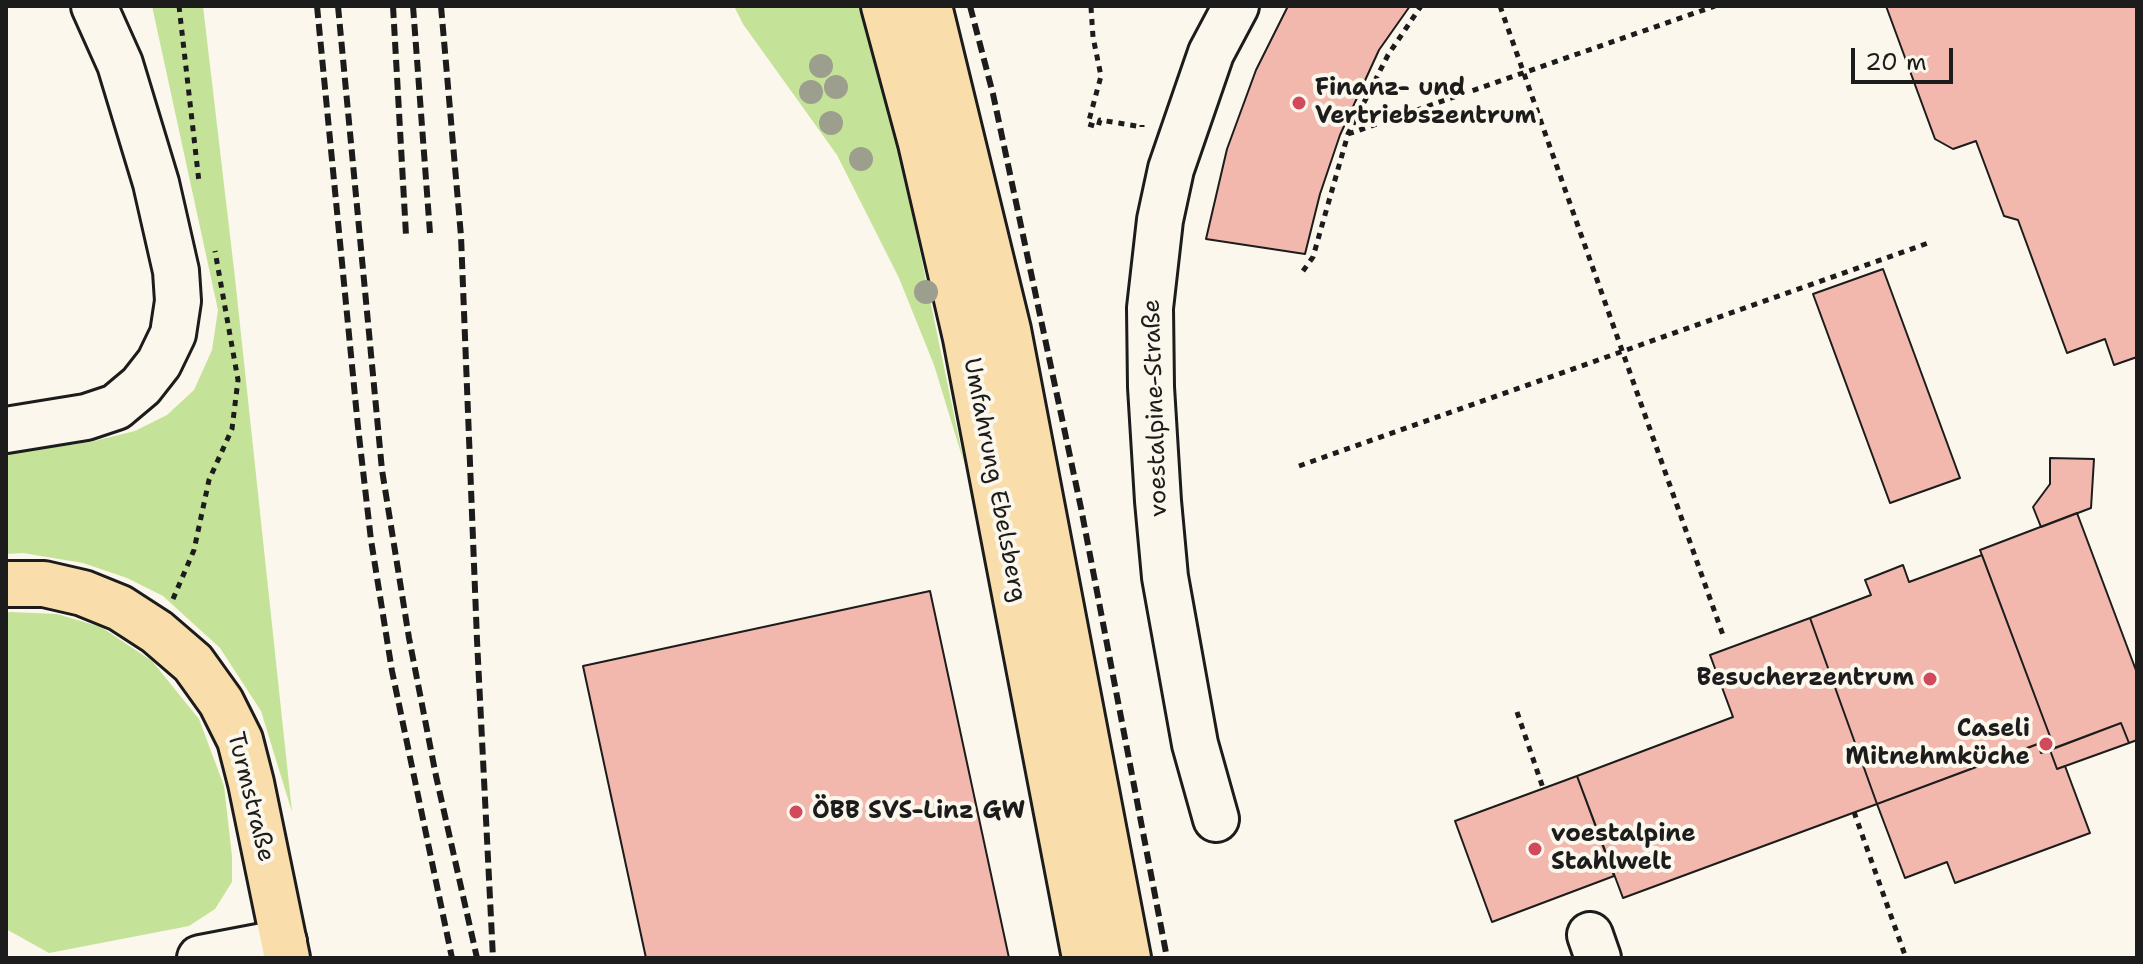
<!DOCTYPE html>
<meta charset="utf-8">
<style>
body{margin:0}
#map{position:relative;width:2143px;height:964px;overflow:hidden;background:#fbf7ec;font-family:"Shantell Sans",sans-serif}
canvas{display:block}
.frame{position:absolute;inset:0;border:8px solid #1c1c1c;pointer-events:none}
.scale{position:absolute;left:1851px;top:48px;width:102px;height:36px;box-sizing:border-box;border:4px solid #1c1c1c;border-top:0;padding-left:10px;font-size:24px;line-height:28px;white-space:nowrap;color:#1c1c1c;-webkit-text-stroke:6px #fbf7ec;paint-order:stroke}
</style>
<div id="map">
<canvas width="2143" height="964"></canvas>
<div class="frame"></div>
<div class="scale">20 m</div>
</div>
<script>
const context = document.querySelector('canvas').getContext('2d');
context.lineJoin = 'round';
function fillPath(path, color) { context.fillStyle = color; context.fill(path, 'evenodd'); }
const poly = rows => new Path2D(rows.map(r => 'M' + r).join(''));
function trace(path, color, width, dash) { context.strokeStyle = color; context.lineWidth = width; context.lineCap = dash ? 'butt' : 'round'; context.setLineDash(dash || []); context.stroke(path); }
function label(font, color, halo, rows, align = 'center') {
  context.font = font + ' "Shantell Sans",sans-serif'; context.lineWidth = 8; context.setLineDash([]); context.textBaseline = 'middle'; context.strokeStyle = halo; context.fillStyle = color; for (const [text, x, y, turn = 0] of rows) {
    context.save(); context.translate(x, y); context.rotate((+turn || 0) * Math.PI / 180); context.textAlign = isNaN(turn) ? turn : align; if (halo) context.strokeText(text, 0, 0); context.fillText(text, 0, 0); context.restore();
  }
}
fillPath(poly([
 [152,6,203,6,235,278,292,812,261,711,220,648,163,596,127,578,83,563,23,553,6,554,6,454,90,442,135,431,167,415,194,390,212,350,218,310],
 [734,6,863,6,888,98,964,463,934,365,899,278,837,155,743,24],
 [10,612,57,614,101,627,152,661,199,719,224,786,232,856,232,882,215,909,189,926,49,953,6,929,6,613]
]), '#c5e299');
const building = poly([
 [1288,6,1410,6,1379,50,1340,135,1320,194,1305,254,1206,239,1227,149,1256,70,1288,6],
 [1886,6,2137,6,2137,357,2114,365,2105,339,2067,353,2018,220,2004,216,1976,141,1953,149,1935,139,1886,6],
 [1883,269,1960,478,1890,503,1813,294,1883,269],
 [2050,458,2094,459,2091,508,2041,527,2033,507,2050,484,2050,458],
 [2077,513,2137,673,2137,740,2129,743,2121,723,2041,753,2038,744,2051,739,1980,550,2077,513],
 [1982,555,2051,739,1877,804,1810,618,1871,595,1865,580,1903,565,1909,582,1982,555],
 [930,591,1009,958,646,958,583,666,930,591],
 [1810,618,1877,804,1623,898,1577,776,1733,717,1710,655,1810,618],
 [2121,723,2129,743,2057,769,2050,750,2121,723],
 [2038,744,2041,753,2050,750,2057,769,2065,766,2090,833,1955,883,1947,862,1905,878,1877,804,2038,744],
 [1577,776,1614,876,1492,922,1455,821,1577,776]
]);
fillPath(building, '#f2b8ad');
trace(building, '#1c1c1c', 2);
const minor = poly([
 [6,430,86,417,116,407,141,386,159,363,173,334,178,301,176,271,156,183,120,64,94,6],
 [1216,819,1195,744,1165,577,1158,501,1151,387,1150,308,1160,220,1171,169,1211,53,1236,6],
 [1590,935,1598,958],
 [200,958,284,942]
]);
const major = poly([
 [884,6,921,143,966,338,1085,958],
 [929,6,1008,330,1128,958],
 [6,584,44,584,83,593,120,608,157,632,193,663,221,702,240,740,251,783,287,958]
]);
trace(minor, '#1c1c1c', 50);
trace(major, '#1c1c1c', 50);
trace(poly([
 [179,6,199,182],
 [1500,6,1724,638],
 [1091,7,1093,37,1101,76,1088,124,1098,127,1100,120,1142,127,1142,125],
 [1348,134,1715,6],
 [1303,271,1313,257,1348,134,1388,55,1421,6],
 [1299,466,1931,242],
 [173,599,194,550,209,480,232,429,238,380,215,251],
 [1517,712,1543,788],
 [1854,812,1906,958]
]), '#1c1c1c', 5, [6, 6]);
trace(minor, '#fbf7ec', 44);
trace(major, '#f9deab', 44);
trace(poly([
 [317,6,358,427,371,540,392,671,452,958],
 [338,6,382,470,409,638,436,776,477,958],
 [393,6,406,235],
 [413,6,430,233],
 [441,6,461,236,477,640,493,958],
 [970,6,993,94,1081,508,1167,958]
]), '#1c1c1c', 6, [12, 6]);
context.fillStyle = '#9c9f8e';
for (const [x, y] of [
 [821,66],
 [836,87],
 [811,92],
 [831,123],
 [861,159],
 [926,292]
]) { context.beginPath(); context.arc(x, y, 12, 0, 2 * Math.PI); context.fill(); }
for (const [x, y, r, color] of [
 [1299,103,8,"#d1495b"],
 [1930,679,8,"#d1495b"],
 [2046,744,8,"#d1495b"],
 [796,812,8,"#d1495b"],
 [1535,849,8,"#d1495b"]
]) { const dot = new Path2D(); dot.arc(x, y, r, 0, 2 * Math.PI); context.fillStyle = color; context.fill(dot); trace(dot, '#fbf7ec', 3); }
label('bold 24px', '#1c1c1c', '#fbf7ec', [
 ["Finanz- und",1315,89],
 ["Vertriebszentrum",1315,117],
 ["Besucherzentrum",1914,679,"right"],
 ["Caseli",2030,730,"right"],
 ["Mitnehmküche",2030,758,"right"],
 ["ÖBB SVS-Linz GW",812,812],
 ["voestalpine",1551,835],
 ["Stahlwelt",1551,863]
], 'left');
label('24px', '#1c1c1c', '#fbf7ec', [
 ["voestalpine-Straße",1156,408,-92],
 ["Umfahrung Ebelsberg",994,480,79],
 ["Turmstraße",250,797,76]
]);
</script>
